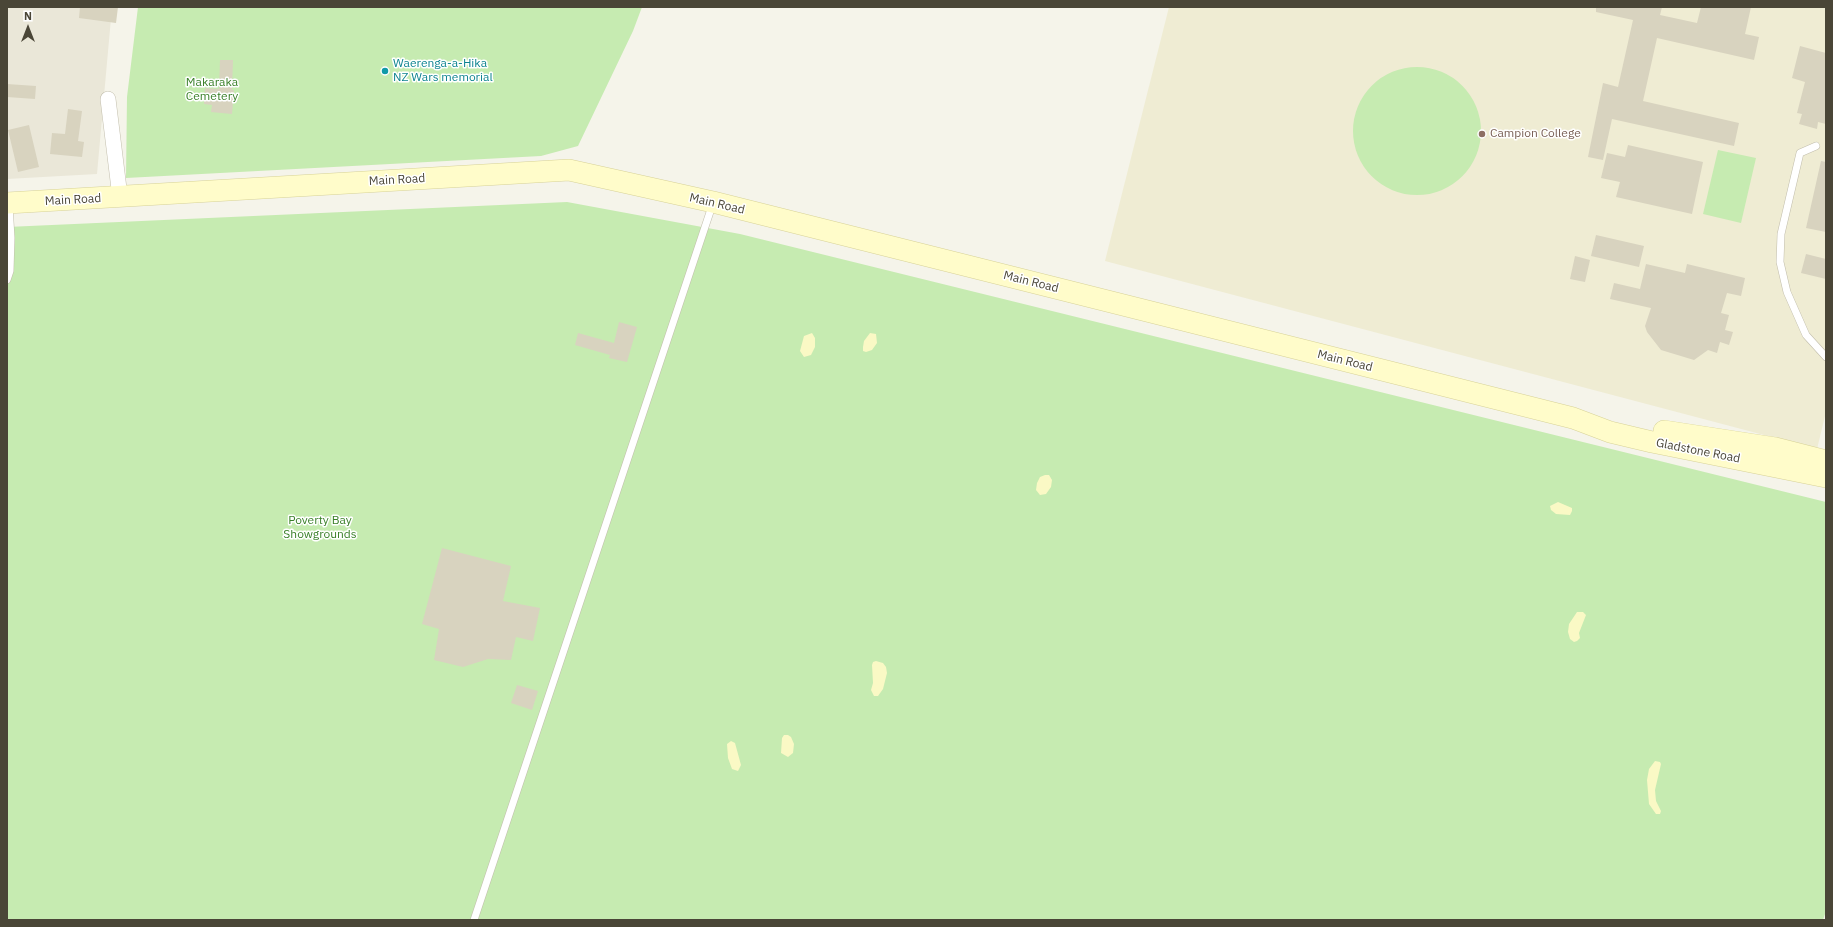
<!DOCTYPE html>
<style>
body{margin:0}
#map{position:relative;width:1833px;height:927px;overflow:hidden;background:#f5f4ea;font-family:"IBM Plex Sans",sans-serif}
canvas{display:block}
.frame{position:absolute;inset:0;border:8px solid #4a4637;pointer-events:none}
.north{position:absolute;left:8px;top:8px;width:40px;height:40px;-webkit-text-stroke:3px #fff;paint-order:stroke;rotate:0deg;font-size:11px;font-weight:700;line-height:16px;text-align:center;color:#4a4637}
.north::after{content:'';display:block;margin:auto;width:14px;height:18px;background:#4a4637;clip-path:polygon(50% 0,100% 100%,50% 72%,0 100%)}
</style>
<div id="map">
<canvas width="1833" height="927"></canvas>
<div class="frame"></div>
<div class="north">N</div>
</div>
<script>
const context = document.querySelector('canvas').getContext('2d');
context.lineJoin = 'round';
function fillPath(path, color) { context.fillStyle = color; context.fill(path, 'evenodd'); }
const poly = rows => new Path2D(rows.map(r => 'M' + r).join(''));
function trace(path, color, width, dash) { context.strokeStyle = color; context.lineWidth = width; context.lineCap = dash ? 'butt' : 'round'; context.setLineDash(dash || []); context.stroke(path); }
function label(font, color, halo, rows, align = 'center') {
  context.font = font + ' "IBM Plex Sans",sans-serif'; context.lineWidth = 3; context.setLineDash([]); context.textBaseline = 'middle'; context.strokeStyle = halo; context.fillStyle = color; for (const [text, x, y, turn = 0] of rows) {
    context.save(); context.translate(x, y); context.rotate((+turn || 0) * Math.PI / 180); context.textAlign = isNaN(turn) ? turn : align; if (halo) context.strokeText(text, 0, 0); context.fillText(text, 0, 0); context.restore();
  }
}
fillPath(poly([
 [7,7,112,7,97,174,7,179]
]), '#eae7d8');
fillPath(poly([
 [1169,7,1826,7,1826,412,1817,449,1105,261]
]), '#efecd3');
fillPath(poly([
 [138,7,642,7,633,31,578,146,541,156,126,178,127,97],
 '1353 131a64 64 0 1 1 128 0a64 64 0 1 1-128 0Z',
 [1718,150,1756,158,1741,223,1703,214],
 [567,202,740,234,1826,502,1826,911,1823,920,7,920,7,227]
]), '#c6ebb1');
fillPath(poly([
 [812,333,815,338,815,347,811,355,804,357,800,351,804,336],
 [870,333,876,334,877,343,872,350,866,352,863,351,863,347,864,341],
 [1045,475,1049,475,1052,480,1051,487,1046,494,1040,495,1036,490,1037,483,1040,477],
 [1558,502,1572,508,1572,511,1570,515,1556,514,1551,510,1550,506],
 [1577,612,1583,612,1586,615,1579,633,1580,638,1577,641,1574,642,1570,639,1568,632,1569,624],
 [876,661,883,663,886,667,887,673,883,689,878,696,874,696,871,690,873,683,872,665,873,662],
 [784,735,788,735,791,737,794,744,793,753,788,757,781,753,782,738],
 [731,741,735,743,741,765,738,771,732,769,728,758,727,744],
 [1655,761,1660,762,1661,764,1655,790,1656,801,1661,811,1660,814,1656,814,1649,804,1647,780,1649,769]
]), '#faf9c5');
fillPath(poly([
 [80,7,118,7,116,23,79,18],
 [1596,7,1662,7,1660,15,1697,23,1701,7,1751,7,1745,34,1759,37,1754,60,1657,38,1643,101,1739,123,1734,146,1612,119,1603,160,1588,157,1603,83,1618,87,1633,20,1596,12],
 [1800,46,1826,53,1826,124,1818,122,1817,129,1799,124,1802,114,1797,113,1805,82,1792,78],
 [220,60,233,60,232,90,234,90,232,114,211,112,212,105,204,104,205,88,219,89],
 [7,84,36,86,35,99,7,97],
 [68,109,82,111,78,141,84,142,82,157,50,154,52,133,65,134],
 [29,125,39,167,18,172,8,130],
 [1628,145,1703,162,1692,214,1616,197,1620,182,1601,178,1607,153,1625,157],
 [1821,161,1826,162,1826,232,1806,228],
 [1596,235,1644,246,1639,267,1591,256],
 [1806,254,1826,259,1826,279,1801,273],
 [1575,256,1590,260,1585,282,1570,279],
 [1646,264,1685,273,1687,264,1745,278,1741,296,1727,293,1721,313,1729,315,1725,330,1733,332,1729,345,1720,342,1717,353,1708,350,1694,360,1661,350,1647,332,1645,326,1651,308,1610,299,1614,283,1640,289],
 [619,322,637,327,627,362,609,358,610,355,575,345,578,333,614,343],
 [442,548,511,566,503,601,540,608,533,641,516,637,511,660,488,659,463,667,434,660,439,629,422,624],
 [517,685,538,691,532,710,511,703]
]), '#d8d3bf');
const lane = poly([
 [1816,146,1800,153,1781,234,1780,262,1787,292,1806,335,1826,357],
 [7,280,10,271,11,238,9,204],
 [474,920,713,203]
]);
const street = poly([
 [108,99,120,197]
]);
const secondary = poly([
 [7,203,569,170,713,202,1410,377,1573,418,1610,432,1652,442,1826,477],
 [1664,431,1775,448,1826,461]
]);
trace(lane, '#c2beac', 8);
trace(street, '#c2beac', 16);
trace(secondary, '#d7d298', 22);
trace(lane, '#fff', 7);
trace(street, '#fff', 15);
trace(secondary, '#fffcca', 21);
for (const [x, y, r, color] of [
 [385,71,4,"#0f9aa8"],
 [1482,134,4,"#8d6e63"]
]) { const dot = new Path2D(); dot.arc(x, y, r, 0, 2 * Math.PI); context.fillStyle = color; context.fill(dot); trace(dot, '#fff', 1.5); }
label('12px', '#0d838f', '#fff', [
 ["Waerenga-a-Hika",393,64],
 ["NZ Wars memorial",393,78]
], 'left');
label('12px', '#387f27', '#fff', [
 ["Makaraka",212,83],
 ["Cemetery",212,97],
 ["Poverty Bay",320,521],
 ["Showgrounds",320,535]
]);
label('12px', '#785e54', '#fff', [
 ["Campion College",1490,134]
], 'left');
label('12px', '#4a4637', '#fff', [
 ["Main Road",397,180,-3],
 ["Main Road",73,200,-3],
 ["Main Road",717,204,13],
 ["Main Road",1031,282,14],
 ["Main Road",1345,361,14],
 ["Gladstone Road",1698,451,11]
]);
</script>
